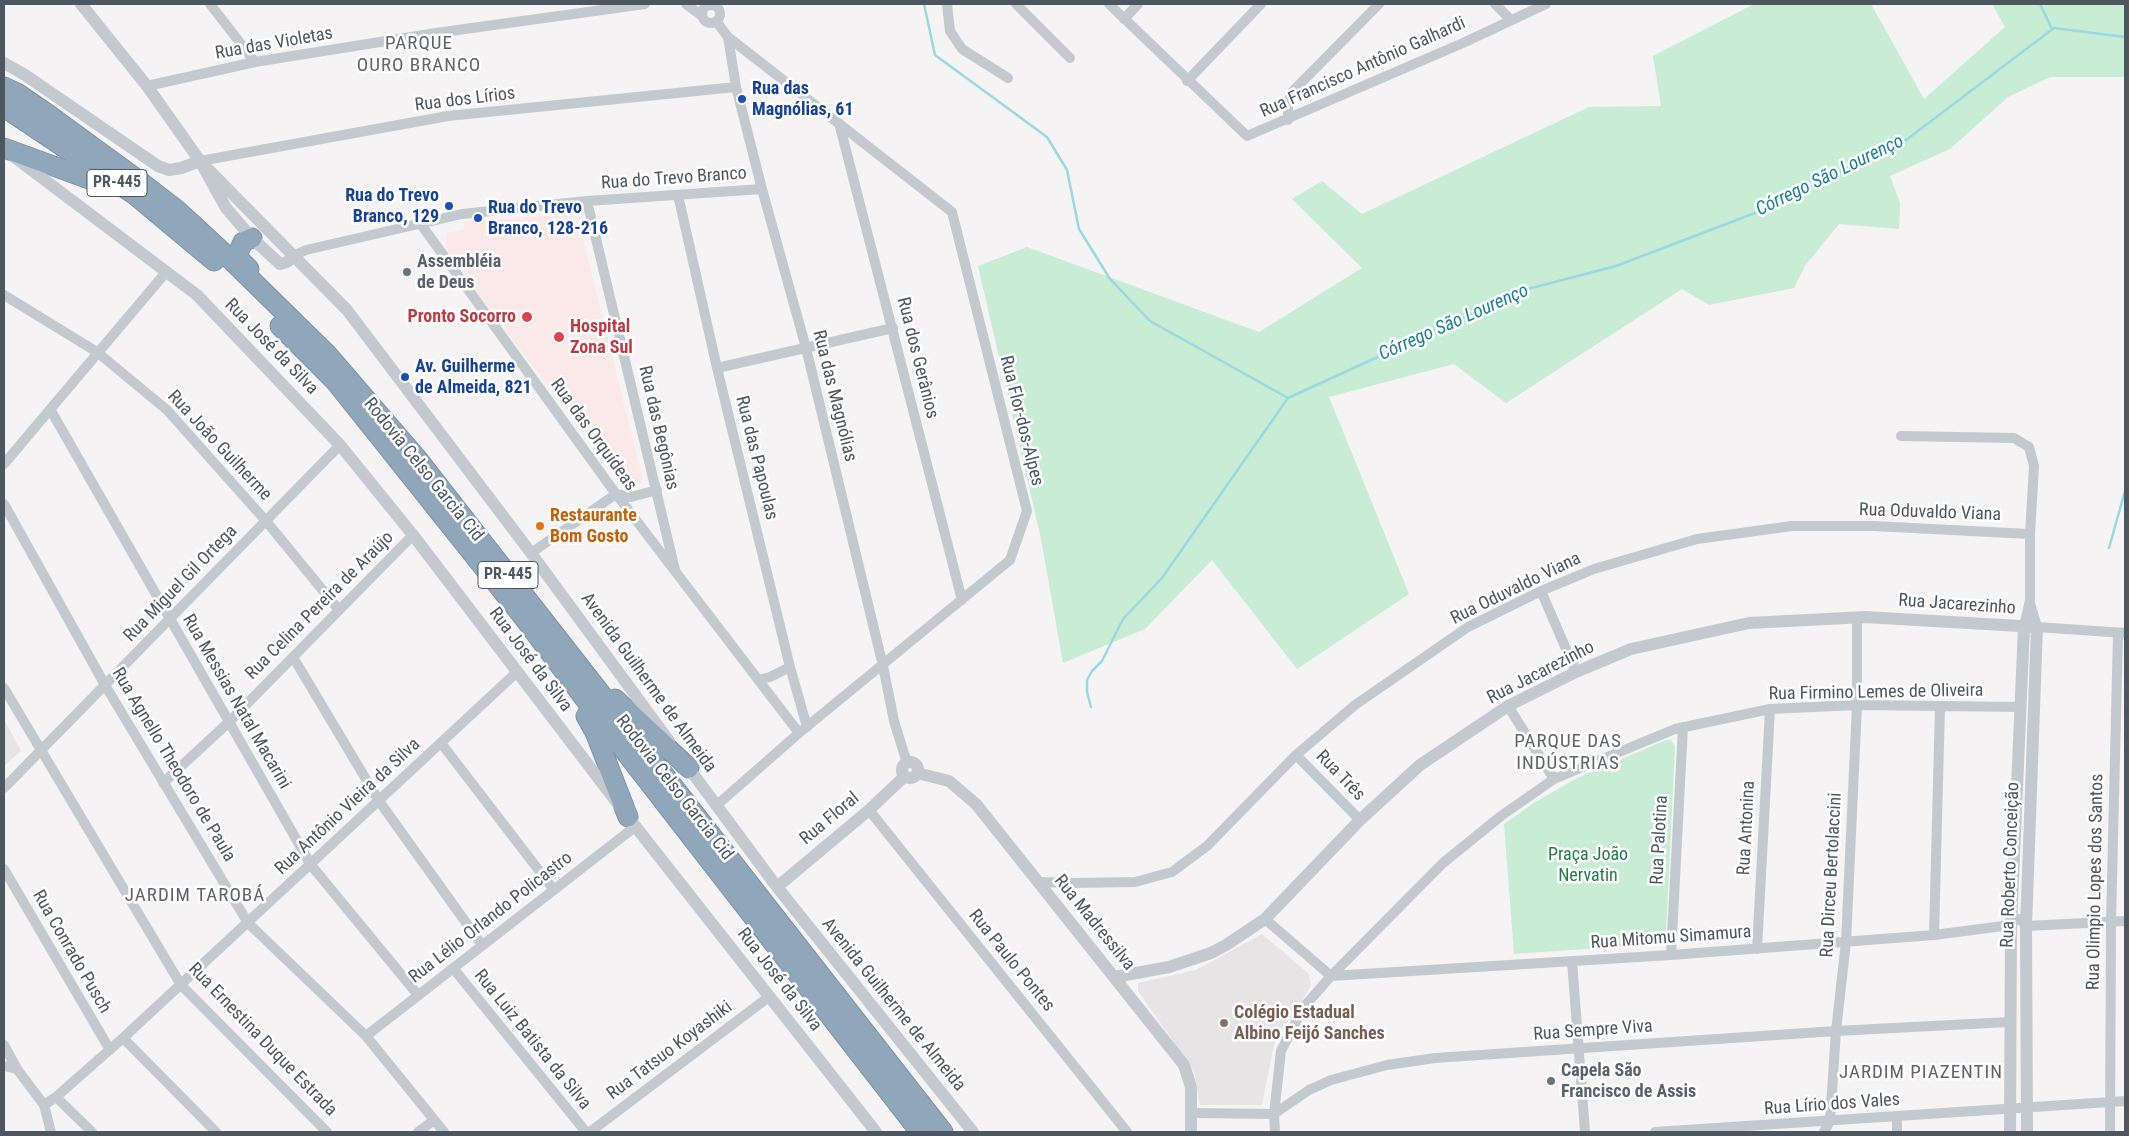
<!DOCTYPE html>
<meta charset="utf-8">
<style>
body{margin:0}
#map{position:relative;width:2129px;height:1136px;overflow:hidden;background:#f5f3f3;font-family:"Roboto Condensed",sans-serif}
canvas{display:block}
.frame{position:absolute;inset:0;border:5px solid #4c575f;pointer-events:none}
</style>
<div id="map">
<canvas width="2129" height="1136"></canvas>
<div class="frame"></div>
</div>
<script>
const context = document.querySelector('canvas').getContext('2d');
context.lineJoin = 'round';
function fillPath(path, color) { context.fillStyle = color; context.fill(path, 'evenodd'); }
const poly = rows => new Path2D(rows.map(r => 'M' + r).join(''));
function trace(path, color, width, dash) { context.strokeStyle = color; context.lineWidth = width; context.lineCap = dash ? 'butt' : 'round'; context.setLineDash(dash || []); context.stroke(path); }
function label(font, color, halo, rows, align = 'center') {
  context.font = font + ' "Roboto Condensed",sans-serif'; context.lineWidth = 5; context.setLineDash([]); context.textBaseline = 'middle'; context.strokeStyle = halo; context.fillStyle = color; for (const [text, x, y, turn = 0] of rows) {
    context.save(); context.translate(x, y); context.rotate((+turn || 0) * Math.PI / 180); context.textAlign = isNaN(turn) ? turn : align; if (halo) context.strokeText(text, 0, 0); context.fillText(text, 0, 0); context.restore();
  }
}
fillPath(poly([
 [4,719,21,751,4,766],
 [1262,934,1309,974,1311,986,1274,1044,1262,1105,1200,1105,1194,1071,1138,991,1138,983,1196,970]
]), '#e6e4e4');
fillPath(poly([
 [568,214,573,215,580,227,643,481,635,487,628,487,620,481,580,426,496,319,445,245,447,233,465,229,463,222]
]), '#fae9e8');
fillPath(poly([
 [1754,4,1871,4,1924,99,2005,27,1992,4,2125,4,2125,77,2050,77,2008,97,1950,149,1890,176,1900,203,1899,229,1839,224,1805,266,1794,288,1709,305,1682,289,1506,403,1454,364,1329,397,1409,594,1297,669,1212,560,1145,629,1063,663,1041,539,978,266,1027,247,1259,332,1362,268,1292,199,1322,181,1362,214,1589,107,1661,106,1653,56],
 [1666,740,1671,740,1675,746,1666,934,1662,941,1656,944,1514,954,1504,824,1534,803,1575,779]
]), '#c8ecd4');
trace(poly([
 [924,4,935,55,1047,137,1067,170,1079,229,1110,279,1150,321,1288,398,1524,290,1616,266,1755,213,1906,140,2054,28,2125,37],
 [2040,4,2052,29],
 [2109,548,2125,491],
 [1091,707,1087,692,1087,680,1092,671,1102,661,1123,619,1162,578,1288,398]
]), '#9ad8e4', 2.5);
const motorway = poly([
 [4,87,17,93,49,115,142,183,177,210,228,257,328,355,416,457,943,1132],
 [4,107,135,195,214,261],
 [4,148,108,186],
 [249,269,240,260,238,253,243,242,252,238],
 [280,326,335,381,524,618,606,727,920,1132],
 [615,699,689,768],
 [586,716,595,732,628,817]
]);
trace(motorway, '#7c93a7', 21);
trace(poly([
 [210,4,255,62],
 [686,4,702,16],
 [947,4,950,31,962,49,1008,78],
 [1016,4,1070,58],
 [1109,4,1247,136,1463,43,1546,4],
 [1495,4,1511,20],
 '702 14a9 9 0 1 1 18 0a9 9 0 1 1-18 0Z',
 [1124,19,1138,4],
 [716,21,728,37,952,212,1027,511,1010,560,799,733,717,805],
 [728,37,736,87,762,189,806,348,883,666,894,721,907,763],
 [1187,81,1261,4],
 [147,86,255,62,436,33,645,4],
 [1288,120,1288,102,1292,92,1379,4],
 [839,123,962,600],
 [200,161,448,116,736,87],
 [678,195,717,368,790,667,807,727],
 [587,201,675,570],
 [420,223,616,494,799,733],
 [295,255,306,250,462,214,587,201,762,189],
 [4,295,97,352,167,410,266,521,339,610],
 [717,368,893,328],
 [50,409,311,865,418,995],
 [1901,436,2014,438,2029,447,2034,466,2030,534,2030,600,2024,627],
 [4,464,167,271],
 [4,504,105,685,248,923,366,1036,444,1132],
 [531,553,616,494,631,497,657,490],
 [1541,591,1576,672],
 [2030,603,2037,627,2125,633],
 [293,657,379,801,482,945],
 [758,680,770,677,790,667],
 [4,688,181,985,327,1132],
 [1508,706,1554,779],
 [441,743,554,890],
 [1296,755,1360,820],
 [163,783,230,721,413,535],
 [4,788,340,445],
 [869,810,1127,1132],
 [4,869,110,1050],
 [1038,882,1074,883,1135,882,1172,872,1207,846,1296,755,1355,705,1468,627,1541,591,1594,569,1697,539,1792,526,1873,526,2030,534],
 [1265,919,1331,976,1671,955,1934,935,2011,925,2016,919,2020,919,2026,926],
 [2026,926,2125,921],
 [1934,935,1940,706],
 [1757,949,1770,709],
 [1671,955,1683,727],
 [1572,961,1585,1132],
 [453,968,586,1132],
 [366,1036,636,826],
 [123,1038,216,1132],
 [4,1045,17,1069,44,1105,51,1132],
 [4,1066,17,1069],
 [56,1097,92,1132],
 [44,1105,56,1097,123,1038,517,672],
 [1191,1113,1274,1114,1309,1090,1331,1080,1387,1065,1435,1058,1836,1031,2009,1022],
 [418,1132,434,1120],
 [590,1132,770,996],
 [1275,1132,1274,1114,1281,1051,1303,1008,1331,976,1443,863,1501,816,1554,779,1675,729,1770,709,1857,705,2021,707],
 [1655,1132,2125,1101],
 [1824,1132,1830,1121,1836,1031,1846,942,1857,705,1857,617],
 [1897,1132,1897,1117],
 [2110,1132,2111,922,2118,633]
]), '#c2cad0', 10);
trace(poly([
 [81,4,147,86,200,161,226,208,252,238,280,264,287,262,295,255],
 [4,63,25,75,158,166,169,170,181,168,200,161],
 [13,156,197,295,340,445,413,535,628,817,876,1132],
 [200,161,347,310,531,553,669,741],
 '902 770a8 8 0 1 1 16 0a8 8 0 1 1-16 0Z',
 [685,763,777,887,973,1132],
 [917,773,949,781,976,804,1184,1065,1191,1087,1191,1132],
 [777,887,869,810,905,776],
 [1115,977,1169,967,1211,953,1226,945,1265,919,1360,820,1420,765,1508,706,1576,672,1631,649,1749,623,1865,617,2037,627,2026,926,2027,1132],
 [2010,1132,2011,925,2024,627]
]), '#c2cad0', 12);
trace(motorway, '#90a7bb', 19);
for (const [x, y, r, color] of [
 [742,99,5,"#1a4fb4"],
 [449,206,5,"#1a4fb4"],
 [478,218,5,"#1a4fb4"],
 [407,272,5,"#6b7280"],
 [527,317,6,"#e0444e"],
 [559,337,6,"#e0444e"],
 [405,377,5,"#1a4fb4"],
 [540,526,5,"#e8710a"],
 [1224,1023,5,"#8d6e63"],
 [1551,1081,5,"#6b7280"]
]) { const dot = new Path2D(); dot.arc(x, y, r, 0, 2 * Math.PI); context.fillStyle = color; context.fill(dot); trace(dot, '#fff', 2); }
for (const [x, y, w] of [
 [117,183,60],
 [508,575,60]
]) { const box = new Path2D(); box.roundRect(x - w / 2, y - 13.5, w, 27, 4); context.fillStyle = '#fff'; context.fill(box); trace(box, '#4c575f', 1); }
label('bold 16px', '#4c575f', null, [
 ["PR-445",117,183],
 ["PR-445",508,575]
]);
label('18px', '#4c575f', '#fff', [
 ["Rua das Violetas",274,44,-10],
 ["Rua Francisco Antônio Galhardi",1363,68,-24],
 ["Rua dos Lírios",465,100,-7],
 ["Rua do Trevo Branco",674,179,-4],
 ["Rua José da Silva",271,347,46],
 ["Rua dos Gerânios",917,358,76],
 ["Rua das Magnólias",834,396,76],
 ["Rua Flor-dos-Alpes",1021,421,76],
 ["Rua das Begônias",658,428,77],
 ["Rua das Orquídeas",593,435,54],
 ["Rua João Guilherme",219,446,47],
 ["Rua das Papoulas",756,458,76],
 ["Rodovia Celso Garcia Cid",423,470,51],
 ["Rua Oduvaldo Viana",1930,513,2],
 ["Rua Miguel Gil Ortega",181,584,-46],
 ["Rua Oduvaldo Viana",1516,589,-26],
 ["Rua Jacarezinho",1957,605,4],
 ["Rua Celina Pereira de Araújo",320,606,-45],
 ["Rua José da Silva",530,660,53],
 ["Rua Jacarezinho",1541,673,-27],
 ["Avenida Guilherme de Almeida",648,683,54],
 ["Rua Firmino Lemes de Oliveira",1876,693,-1],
 ["Rua Messias Natal Macarini",236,702,60],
 ["Rua Agnello Theodoro de Paula",173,765,59],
 ["Rua Três",1340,776,46],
 ["Rodovia Celso Garcia Cid",674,788,52],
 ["Rua Antônio Vieira da Silva",348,807,-43],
 ["Rua Floral",830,819,-40],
 ["Rua Antonina",1747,828,-87],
 ["Rua Palotina",1660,840,-87],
 ["Rua Roberto Conceição",2011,865,-88],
 ["Rua Dirceu Bertolaccini",1832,875,-87],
 ["Rua Olimpio Lopes dos Santos",2096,882,-89],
 ["Rua Lélio Orlando Policastro",491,918,-38],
 ["Rua Madressilva",1094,923,51],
 ["Rua Mitomu Simamura",1671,938,-4],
 ["Rua Conrado Pusch",71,952,60],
 ["Rua Paulo Pontes",1011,961,51],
 ["Rua José da Silva",779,980,52],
 ["Avenida Guilherme de Almeida",893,1005,51],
 ["Rua Sempre Viva",1593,1031,-4],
 ["Rua Ernestina Duque Estrada",262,1040,46],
 ["Rua Luiz Batista da Silva",532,1040,51],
 ["Rua Tatsuo Koyashiki",670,1051,-37],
 ["Rua Lírio dos Vales",1832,1105,-4]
]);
label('bold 18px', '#164399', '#fff', [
 ["Rua das",752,89],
 ["Magnólias, 61",752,110],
 ["Rua do Trevo",439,196,"right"],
 ["Branco, 129",439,217,"right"],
 ["Rua do Trevo",488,208],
 ["Branco, 128-216",488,229],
 ["Av. Guilherme",415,367],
 ["de Almeida, 821",415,388]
], 'left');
label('bold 18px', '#5b616d', '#fff', [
 ["Assembléia",417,262],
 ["de Deus",417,283],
 ["Capela São",1561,1071],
 ["Francisco de Assis",1561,1092]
], 'left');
label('bold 18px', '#be3a42', '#fff', [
 ["Pronto Socorro",516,317],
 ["Hospital",570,327,"left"],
 ["Zona Sul",570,348,"left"]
], 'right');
label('bold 18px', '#c56008', '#fff', [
 ["Restaurante",550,516],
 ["Bom Gosto",550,537]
], 'left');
label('18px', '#227b4a', '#fff', [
 ["Praça João",1588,855],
 ["Nervatin",1588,876]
]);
label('bold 18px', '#785e54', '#fff', [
 ["Colégio Estadual",1234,1013],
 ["Albino Feijó Sanches",1234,1034]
], 'left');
context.letterSpacing = '1px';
label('19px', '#606367', '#fff', [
 ["PARQUE",419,44],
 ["OURO BRANCO",419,66],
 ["PARQUE DAS",1568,742],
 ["INDÚSTRIAS",1568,764],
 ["JARDIM TAROBÁ",195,896],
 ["JARDIM PIAZENTIN",1921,1073]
]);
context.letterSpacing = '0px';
label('italic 19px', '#1b8094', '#fff', [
 ["Córrego São Lourenço",1830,176,-26],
 ["Córrego São Lourenço",1454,323,-24]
]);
</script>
